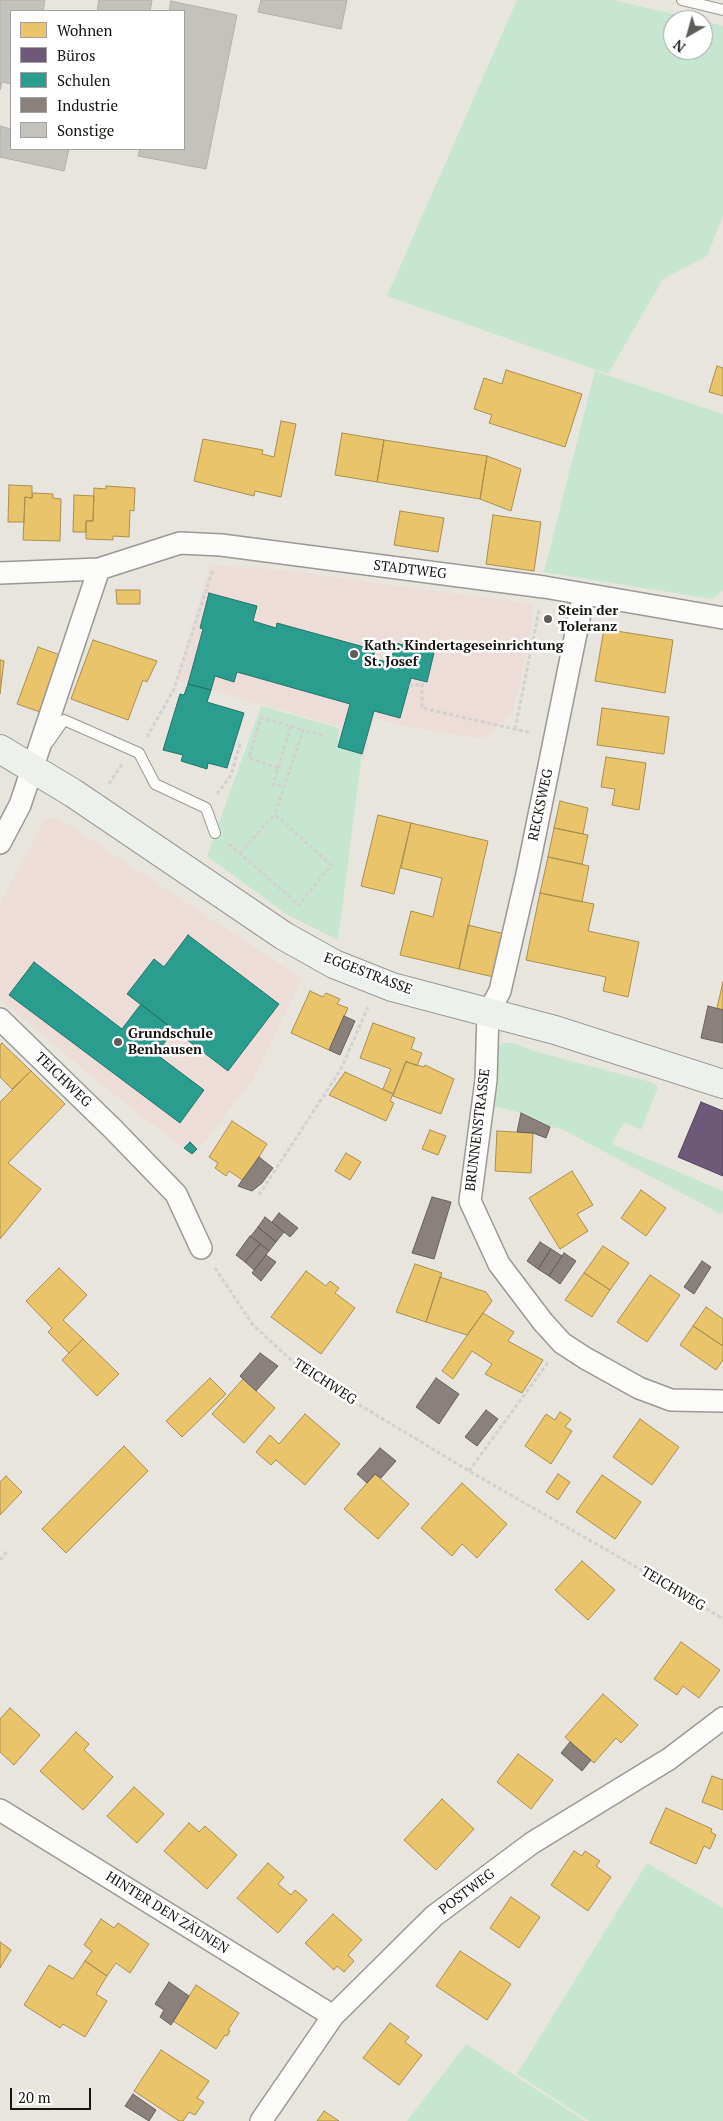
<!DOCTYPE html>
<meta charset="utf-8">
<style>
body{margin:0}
#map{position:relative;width:723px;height:2121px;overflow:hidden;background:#e7e5de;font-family:"PT Serif",serif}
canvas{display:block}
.legend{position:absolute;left:10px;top:10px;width:175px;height:140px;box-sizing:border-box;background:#fff;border:1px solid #a2a19f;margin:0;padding:6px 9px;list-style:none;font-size:15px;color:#161410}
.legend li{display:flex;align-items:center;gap:10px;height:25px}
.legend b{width:25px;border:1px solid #a2a19f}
.north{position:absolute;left:663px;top:10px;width:50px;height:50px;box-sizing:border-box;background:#fff;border:1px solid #a2a19f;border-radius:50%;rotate:218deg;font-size:14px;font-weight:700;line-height:20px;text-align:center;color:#161410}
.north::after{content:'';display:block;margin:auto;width:18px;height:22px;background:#5f5d58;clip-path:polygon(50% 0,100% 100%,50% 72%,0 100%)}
.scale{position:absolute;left:10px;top:2088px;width:81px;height:22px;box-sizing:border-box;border:2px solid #161410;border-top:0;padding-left:6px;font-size:15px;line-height:18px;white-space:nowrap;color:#161410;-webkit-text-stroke:4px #fff;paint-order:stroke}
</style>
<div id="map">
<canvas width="723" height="2121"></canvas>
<ul class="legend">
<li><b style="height:14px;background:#e9c46a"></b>Wohnen</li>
<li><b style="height:14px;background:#6d597a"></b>Büros</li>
<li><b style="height:14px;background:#2a9d8f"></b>Schulen</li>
<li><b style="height:14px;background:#8a817c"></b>Industrie</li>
<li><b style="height:14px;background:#c3c2bc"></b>Sonstige</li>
</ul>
<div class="north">N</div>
<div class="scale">20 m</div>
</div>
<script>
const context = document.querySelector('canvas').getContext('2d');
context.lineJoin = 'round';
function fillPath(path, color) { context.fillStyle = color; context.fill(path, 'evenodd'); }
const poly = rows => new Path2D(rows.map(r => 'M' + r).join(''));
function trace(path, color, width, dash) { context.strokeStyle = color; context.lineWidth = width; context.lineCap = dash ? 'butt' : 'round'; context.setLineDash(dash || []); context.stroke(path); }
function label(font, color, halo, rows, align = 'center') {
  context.font = font + ' "PT Serif",serif'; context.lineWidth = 5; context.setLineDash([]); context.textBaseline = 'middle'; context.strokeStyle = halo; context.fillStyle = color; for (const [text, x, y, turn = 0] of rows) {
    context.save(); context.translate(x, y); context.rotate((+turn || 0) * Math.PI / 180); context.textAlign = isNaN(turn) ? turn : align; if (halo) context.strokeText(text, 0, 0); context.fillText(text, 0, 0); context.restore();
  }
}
fillPath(poly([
 [210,565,282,570,532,604,532,628,513,711,484,739,399,725,374,718,364,757,337,749,342,727,176,680],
 [58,818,302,979,253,1079,194,1156,103,1086,0,999,0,904,45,819]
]), '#ecddd9');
fillPath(poly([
 [517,0,613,0,699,20,673,20,673,50,703,50,703,21,723,26,723,216,707,256,663,279,608,374,387,296],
 [595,371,723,414,723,591,712,599,544,572],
 [261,706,339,728,338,747,362,754,338,940,286,914,207,856],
 [503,1043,512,1043,537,1052,651,1082,658,1087,641,1130,624,1122,612,1144,723,1191,723,1209,721,1214,560,1128,550,1127,521,1113,491,1105,497,1047],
 [647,1863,723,1908,723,2121,589,2121,517,2074],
 [466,2044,585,2121,407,2121]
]), '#c7e6d2');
const homes = poly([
 [717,366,723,368,723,396,709,392,717,366],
 [506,370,582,394,565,447,489,423,492,415,474,409,484,378,502,384,506,370],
 [281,421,296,424,281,497,255,491,254,496,194,481,203,439,263,450,262,454,274,457,281,421],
 [342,433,384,440,377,482,335,475,342,433],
 [384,440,487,456,480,499,377,482,384,440],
 [487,456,521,469,511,511,480,499,487,456],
 [9,485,32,486,32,498,25,497,24,522,8,522,9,485],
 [106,486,135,488,134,511,130,510,129,537,113,536,113,540,86,539,86,521,93,521,94,488,106,489,106,486],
 [33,493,53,494,53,498,61,499,60,541,23,540,25,497,32,498,33,493],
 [74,495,94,496,93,521,86,521,86,532,73,532,74,495],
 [400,511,444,518,438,552,394,545,400,511],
 [493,515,541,522,534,571,486,564,493,515],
 [116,590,140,590,140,604,117,604,116,590],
 [604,629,673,640,665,693,595,681,604,629],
 [93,640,157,661,147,682,143,680,128,720,71,699,93,640],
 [38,647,63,656,43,713,17,704,38,647],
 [0,660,4,661,0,694,0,660],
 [602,708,669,717,664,754,597,745,602,708],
 [606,757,646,763,639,810,612,805,615,789,601,787,606,757],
 [560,801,588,808,583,834,554,828,560,801],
 [378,815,411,823,394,894,361,886,378,815],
 [411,823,488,841,459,969,400,955,411,911,433,917,442,878,401,868,411,823],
 [554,828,588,835,582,864,548,857,554,828],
 [548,857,589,866,582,902,540,893,548,857],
 [540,893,594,904,588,931,639,942,628,997,603,991,606,977,526,960,540,893],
 [468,925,509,935,498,978,459,969,468,925],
 [723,982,723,1010,717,1008,723,982],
 [310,991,323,997,326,993,340,999,337,1004,348,1008,329,1050,291,1033,310,991],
 [373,1023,415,1038,411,1049,422,1053,417,1066,406,1061,393,1094,383,1089,391,1069,360,1058,373,1023],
 [2,1043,31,1071,12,1089,0,1077,0,1045,2,1043],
 [406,1062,424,1067,425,1065,454,1079,441,1114,393,1096,406,1062],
 [31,1071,65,1104,8,1163,41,1189,0,1239,0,1102,31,1071],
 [345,1072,393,1094,390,1101,394,1103,386,1121,329,1095,345,1072],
 [232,1121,267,1144,244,1181,229,1171,226,1176,215,1168,218,1163,209,1157,232,1121],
 [430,1130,446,1136,438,1155,422,1149,430,1130],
 [497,1131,533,1133,531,1173,495,1171,497,1131],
 [346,1153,361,1162,350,1180,335,1171,346,1153],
 [572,1171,593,1205,577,1214,588,1231,560,1249,529,1198,572,1171],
 [641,1190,666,1208,646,1236,621,1218,641,1190],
 [603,1246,629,1263,610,1290,584,1273,603,1246],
 [415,1264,442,1273,426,1322,396,1312,415,1264],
 [59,1268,87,1295,63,1320,83,1339,69,1353,48,1332,52,1328,26,1301,59,1268],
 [306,1271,326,1286,330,1281,339,1288,335,1293,355,1308,321,1354,271,1317,306,1271],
 [584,1273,610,1290,592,1317,565,1300,584,1273],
 [650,1275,680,1295,647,1342,617,1322,650,1275],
 [440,1277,486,1292,492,1301,467,1335,426,1322,440,1277],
 [706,1307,723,1319,723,1346,693,1326,706,1307],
 [483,1313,514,1332,508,1341,543,1360,522,1393,485,1374,492,1364,472,1351,453,1379,442,1371,483,1313],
 [693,1326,723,1346,723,1360,716,1370,680,1345,693,1326],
 [83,1339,119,1374,97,1396,62,1360,83,1339],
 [210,1378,226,1394,182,1437,166,1421,210,1378],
 [243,1379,275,1408,244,1443,212,1414,243,1379],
 [560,1412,571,1419,565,1427,572,1431,551,1464,525,1446,546,1414,555,1420,560,1412],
 [305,1414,340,1444,305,1485,276,1460,271,1465,256,1452,270,1435,279,1444,305,1414],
 [640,1419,679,1447,652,1485,613,1457,640,1419],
 [124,1446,148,1471,66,1553,42,1529,124,1446],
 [375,1474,409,1504,378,1539,344,1509,375,1474],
 [558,1474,570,1482,558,1500,546,1492,558,1474],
 [602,1475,641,1502,615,1539,576,1512,602,1475],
 [6,1476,22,1492,0,1515,0,1482,6,1476],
 [462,1483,507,1524,477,1558,462,1544,452,1556,421,1528,462,1483],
 [582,1561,615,1590,588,1620,555,1590,582,1561],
 [681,1642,720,1670,699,1698,683,1686,677,1695,654,1679,681,1642],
 [603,1694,638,1725,621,1743,616,1738,594,1763,565,1737,603,1694],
 [10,1708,40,1735,14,1765,0,1752,0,1719,10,1708],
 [76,1732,89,1744,84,1750,113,1777,83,1810,40,1771,76,1732],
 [518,1754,553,1780,531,1809,497,1782,518,1754],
 [712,1776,723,1780,723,1810,702,1802,712,1776],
 [134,1787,164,1814,137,1843,107,1816,134,1787],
 [442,1799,474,1829,436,1870,404,1840,442,1799],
 [666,1808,712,1829,711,1832,716,1835,710,1849,704,1846,696,1864,650,1843,666,1808],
 [189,1823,199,1832,205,1826,237,1855,207,1889,164,1851,189,1823],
 [574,1851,582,1856,585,1851,600,1861,596,1866,611,1877,588,1911,551,1885,574,1851],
 [268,1863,284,1877,278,1884,291,1895,295,1890,307,1900,278,1933,237,1898,268,1863],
 [511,1897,540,1917,519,1948,490,1928,511,1897],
 [333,1914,362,1940,348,1955,354,1961,344,1972,337,1966,334,1970,305,1943,333,1914],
 [101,1919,114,1928,118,1923,149,1944,130,1973,116,1963,107,1976,85,1961,92,1951,84,1945,101,1919],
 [0,1942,11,1950,0,1968,0,1942],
 [460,1951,511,1984,487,2020,436,1986,460,1951],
 [85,1961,107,1976,96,1994,107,2001,85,2037,63,2024,60,2028,24,2005,49,1965,73,1979,85,1961],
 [196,1985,239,2013,228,2030,230,2031,227,2036,225,2035,216,2049,173,2021,196,1985],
 [390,2023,409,2037,405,2042,422,2055,399,2085,363,2058,390,2023],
 [161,2050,209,2081,197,2098,204,2102,195,2115,189,2112,183,2121,179,2121,134,2091,161,2050],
 [324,2111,339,2121,317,2121,324,2111]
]);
fillPath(homes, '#e9c46a');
trace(homes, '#aa8f4f', 1);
const offices = poly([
 [701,1102,723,1111,723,1176,678,1157,701,1102]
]);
fillPath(offices, '#6d597a');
trace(offices, '#53445a', 1);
const schools = poly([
 [209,593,257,606,253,621,276,628,277,623,375,650,373,658,390,663,396,643,434,653,427,682,411,678,400,718,374,711,362,754,338,747,350,704,237,672,234,682,215,676,211,690,188,684,203,629,200,628,209,593],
 [188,684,211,690,207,702,244,713,227,768,208,763,207,769,181,761,183,755,163,750,180,694,184,695,188,684],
 [188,935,279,1004,228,1071,127,994,154,959,164,967,188,935],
 [34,962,122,1029,141,1004,174,1030,156,1054,204,1090,180,1123,9,995,34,962],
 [190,1142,197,1149,192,1154,184,1148,190,1142]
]);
fillPath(schools, '#2a9d8f');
trace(schools, '#247469', 1);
const industry = poly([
 [708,1006,723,1010,723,1043,701,1038,708,1006],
 [344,1016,355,1021,340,1055,329,1050,344,1016],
 [521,1113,550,1127,546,1138,533,1133,517,1132,521,1113],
 [259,1157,273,1168,262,1183,252,1191,238,1186,259,1157],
 [432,1197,451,1202,434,1259,412,1253,432,1197],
 [279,1213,298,1228,290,1237,272,1222,279,1213],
 [265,1217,284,1232,276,1242,258,1227,265,1217],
 [258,1227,276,1242,269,1251,251,1236,258,1227],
 [250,1236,260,1244,245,1262,236,1255,250,1236],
 [540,1242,551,1249,538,1269,527,1261,540,1242],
 [260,1244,269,1251,254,1270,245,1262,260,1244],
 [551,1249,562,1256,549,1276,538,1269,551,1249],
 [564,1253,576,1261,560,1284,549,1276,564,1253],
 [266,1255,276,1262,261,1281,252,1273,266,1255],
 [702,1261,711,1267,694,1294,684,1287,702,1261],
 [260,1353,278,1366,256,1391,240,1376,260,1353],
 [436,1378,459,1394,439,1424,416,1407,436,1378],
 [486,1410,498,1419,477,1446,465,1437,486,1410],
 [380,1448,396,1461,381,1478,375,1474,367,1483,357,1474,380,1448],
 [570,1742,591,1760,582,1771,561,1753,570,1742],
 [169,1982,189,1996,171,2025,160,2017,164,2010,155,2004,169,1982],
 [133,2094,156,2110,149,2121,125,2106,133,2094]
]);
fillPath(industry, '#8a817c');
trace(industry, '#67605c', 1);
const building = poly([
 [0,0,45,0,43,11,11,11,11,84,2,82,0,90,0,0],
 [99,0,152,0,150,11,97,11,99,0],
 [261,0,347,0,341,29,258,12,261,0],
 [171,1,237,15,206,169,138,156,140,149,184,149,184,11,169,11,171,1],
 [0,126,11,129,11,149,69,149,64,171,0,157,0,126]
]);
fillPath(building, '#c3c2bc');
trace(building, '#b2b0aa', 1);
const service = poly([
 [682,0,723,10],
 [48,743,64,720,139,753,155,784,206,808,215,833]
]);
const minor = poly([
 [0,573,99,569,180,543,221,545,544,587,723,618],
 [584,594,527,874,500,991,488,1013,486,1080,470,1201,499,1264,543,1322,562,1343,585,1358,639,1388,671,1400,723,1401],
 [0,843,20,805,99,569],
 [0,1019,113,1129,176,1194,201,1248],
 [0,1810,333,2016],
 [261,2121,333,2016,434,1916,532,1843,669,1759,723,1718]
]);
const secondary = poly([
 [0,749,73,793,284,936,334,964,392,987,555,1030,723,1084]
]);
trace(service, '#9b9994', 12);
trace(minor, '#9b9994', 24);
trace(secondary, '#9b9994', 30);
trace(poly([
 [409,686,422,684,422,708,532,733],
 [291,726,303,730],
 [515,729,539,610],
 [147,737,174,689,213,569],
 [278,768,249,758,261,718,291,726,278,768,273,784,284,787],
 [109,784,122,764],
 [217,794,231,775,241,741],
 [229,844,299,905,331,865,275,814,303,730,325,736],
 [240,853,275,814],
 [259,1195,341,1069,368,1007],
 [215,1268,253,1325,302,1370,469,1471,678,1591,723,1619],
 [469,1471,549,1361],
 [0,1560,8,1550]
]), '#d2d1d0', 3, [4, 2.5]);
trace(service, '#fbfbfa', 10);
trace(minor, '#fbfbfa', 21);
trace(secondary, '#edf1ed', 28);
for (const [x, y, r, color] of [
 [548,619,5,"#5f5d58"],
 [354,654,5,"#5f5d58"],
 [118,1042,5,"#5f5d58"]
]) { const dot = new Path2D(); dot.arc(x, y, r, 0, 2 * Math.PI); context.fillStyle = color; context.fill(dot); trace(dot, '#fff', 2); }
label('14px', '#161410', '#fff', [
 ["STADTWEG",410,570,7],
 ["RECKSWEG",541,805,-78],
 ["EGGESTRASSE",368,974,21],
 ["TEICHWEG",63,1080,44],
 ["BRUNNENSTRASSE",478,1130,-83],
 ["TEICHWEG",325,1382,33],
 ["TEICHWEG",673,1589,31],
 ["POSTWEG",467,1892,-37],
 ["HINTER DEN ZÄUNEN",167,1913,32]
]);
label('bold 14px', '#161410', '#fff', [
 ["Stein der",558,611],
 ["Toleranz",558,627],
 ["Kath. Kindertageseinrichtung",364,646],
 ["St. Josef",364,662],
 ["Grundschule",128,1034],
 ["Benhausen",128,1050]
], 'left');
</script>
